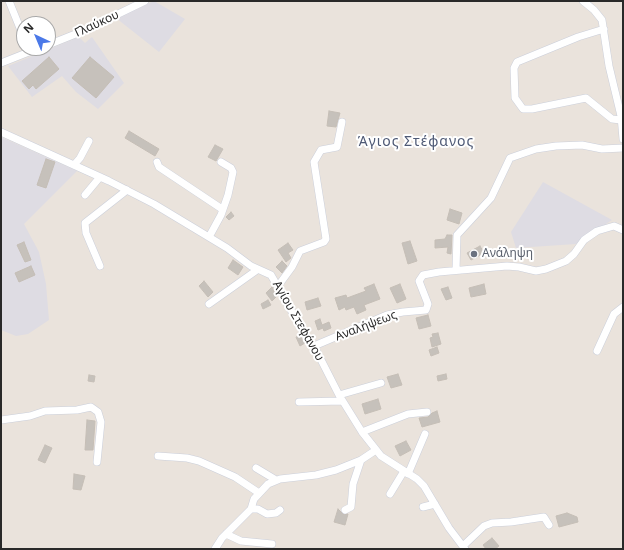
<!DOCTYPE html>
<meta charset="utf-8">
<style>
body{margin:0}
#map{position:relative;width:624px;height:550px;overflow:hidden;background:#eae3dc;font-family:"Noto Sans",sans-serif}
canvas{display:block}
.frame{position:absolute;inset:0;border:2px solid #292929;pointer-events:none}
.north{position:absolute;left:16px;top:16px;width:40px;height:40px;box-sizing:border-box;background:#fff;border:1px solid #a9a9a9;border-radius:50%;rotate:316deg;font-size:11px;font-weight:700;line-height:16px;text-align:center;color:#292929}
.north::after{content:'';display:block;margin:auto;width:14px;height:18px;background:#4b79e8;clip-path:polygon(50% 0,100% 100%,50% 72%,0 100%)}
</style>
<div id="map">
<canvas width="624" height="550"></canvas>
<div class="frame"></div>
<div class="north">N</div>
</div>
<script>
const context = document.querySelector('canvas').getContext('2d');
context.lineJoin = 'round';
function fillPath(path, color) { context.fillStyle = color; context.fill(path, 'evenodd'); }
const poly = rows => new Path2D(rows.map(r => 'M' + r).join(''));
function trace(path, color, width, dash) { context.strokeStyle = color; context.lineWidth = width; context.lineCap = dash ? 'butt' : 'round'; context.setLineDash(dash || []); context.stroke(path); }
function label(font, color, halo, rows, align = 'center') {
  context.font = font + ' "Noto Sans",sans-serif'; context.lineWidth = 4; context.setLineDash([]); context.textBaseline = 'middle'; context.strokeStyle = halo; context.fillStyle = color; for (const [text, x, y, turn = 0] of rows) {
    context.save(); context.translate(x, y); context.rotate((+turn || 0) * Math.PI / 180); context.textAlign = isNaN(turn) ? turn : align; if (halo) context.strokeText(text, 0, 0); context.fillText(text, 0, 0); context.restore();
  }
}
fillPath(poly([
 [154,1,185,19,159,52,116,18],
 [79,37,85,43,92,37,124,83,98,109,76,92,62,76,32,97,8,66],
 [1,137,77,171,24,224,39,252,46,284,49,320,28,334,16,336,1,330],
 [543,182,612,220,576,244,516,248,511,232]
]), '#dedce3');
const building = poly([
 [49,57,59,69,36,89,33,85,29,89,22,81,49,57],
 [90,57,114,77,96,98,72,78,90,57],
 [329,111,340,113,336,127,327,126,329,111],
 [129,131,159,149,155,156,125,138,129,131],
 [215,145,223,149,216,161,208,157,215,145],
 [46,159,55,162,46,188,37,185,46,159],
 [450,209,462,213,459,224,447,220,450,209],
 [231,212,234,216,229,220,226,217,231,212],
 [447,235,452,235,451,254,447,253,448,247,435,248,435,240,445,239,447,235],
 [410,241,417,261,408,264,402,243,410,241],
 [24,242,31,260,25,262,17,245,24,242],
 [288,243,293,250,288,253,291,258,286,262,278,250,288,243],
 [480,246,484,253,471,260,467,253,480,246],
 [233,260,243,267,238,275,228,268,233,260],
 [282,261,287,266,282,273,276,267,282,261],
 [31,266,35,275,19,282,15,273,31,266],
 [204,281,213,292,208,297,199,286,204,281],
 [374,284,380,299,364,305,366,310,357,314,354,307,346,310,345,307,339,310,335,298,346,295,347,298,366,291,364,288,374,284],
 [400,284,406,299,397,303,390,288,400,284],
 [484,284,486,294,471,297,469,288,484,284],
 [272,287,277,296,272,301,266,293,272,287],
 [448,287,452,298,446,300,441,289,448,287],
 [318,298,321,306,307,310,305,302,318,298],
 [268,300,271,305,263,309,261,304,268,300],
 [428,315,431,326,419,329,416,318,428,315],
 [320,319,322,325,329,322,331,328,324,331,323,328,318,330,315,321,320,319],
 [438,333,441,344,432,347,430,338,433,337,432,334,438,333],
 [300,336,305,343,300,346,296,337,300,336],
 [437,347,439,353,431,356,429,350,437,347],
 [398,374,402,385,391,388,387,377,398,374],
 [446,374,447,379,438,381,437,376,446,374],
 [89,375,95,376,94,382,88,381,89,375],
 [378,399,381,409,365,414,362,404,378,399],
 [437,411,440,422,422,427,419,418,428,417,432,413,437,411],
 [87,420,95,421,93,450,85,450,87,420],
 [406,441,411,450,400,456,395,446,406,441],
 [45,445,52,448,45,463,38,460,45,445],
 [74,474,85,476,81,490,73,489,74,474],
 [338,509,343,514,348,514,345,525,334,522,338,509],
 [567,513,577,517,578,522,559,527,556,516,567,513],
 [492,538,499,546,495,549,486,549,483,545,492,538]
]);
fillPath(building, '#c6c1bb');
trace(building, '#c5beb6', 1);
const street = poly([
 [9,1,24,38],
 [583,1,594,10,602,20,609,66,621,116,623,139],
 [604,29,578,37,517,62,514,68,515,98,523,109,532,109,586,98,612,119,621,120],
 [48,45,83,31,145,1],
 [1,63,39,48],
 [1,132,109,181,154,204,227,248,251,266,271,275,307,338,314,346,339,395,362,432,381,456,417,479,424,486,449,528,465,549],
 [157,162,159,167,222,209],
 [74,165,80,158,89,141],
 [85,195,100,177],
 [209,237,221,215,228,195,233,172,231,168,221,162],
 [100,266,86,233,85,223,127,190],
 [456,270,457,235,491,198,510,158,536,149,556,146,582,145,602,149,623,148],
 [278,286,292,267,300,251,324,242,326,239,314,162,321,150,337,147,342,122],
 [209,304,257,270],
 [314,346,387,315,403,312,426,310,428,304,419,281,423,275,439,272,507,266,519,267,536,271,546,269,566,261,574,254,584,240,597,231,614,226,623,230],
 [597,351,614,314,623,307],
 [339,395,381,383],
 [299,402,342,401],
 [1,420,30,416,45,411,77,410,91,407,98,412,101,422,97,462],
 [362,432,408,414,427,412],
 [158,456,187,458,199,461,235,477,259,493],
 [256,468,276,480],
 [408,474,425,434],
 [390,494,404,471],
 [423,507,435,504],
 [251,509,258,509,267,514,276,513,280,510],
 [345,510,351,507,353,484,361,460],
 [226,534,241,541,272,544],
 [463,546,484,526,492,523,511,522,544,517,549,525],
 [215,549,222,538,251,509,254,499,268,484,280,479,316,475,336,470,361,460,376,450]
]);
trace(street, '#cbcfda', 8);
trace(street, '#fff', 7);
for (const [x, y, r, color] of [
 [474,254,4,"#6b7280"]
]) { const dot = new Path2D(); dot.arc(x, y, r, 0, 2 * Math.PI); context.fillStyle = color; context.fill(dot); trace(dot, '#fff', 1.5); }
label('12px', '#292929', '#fff', [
 ["Γλαύκου",97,24,-25],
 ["Αγίου Στεφάνου",298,321,60],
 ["Αναλήψεως",366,326,-21]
]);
label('12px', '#5b616d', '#fff', [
 ["Ανάληψη",482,254]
], 'left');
context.letterSpacing = '1px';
label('14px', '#4e5975', '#fff', [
 ["Άγιος Στέφανος",416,142]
]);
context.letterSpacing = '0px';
</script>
